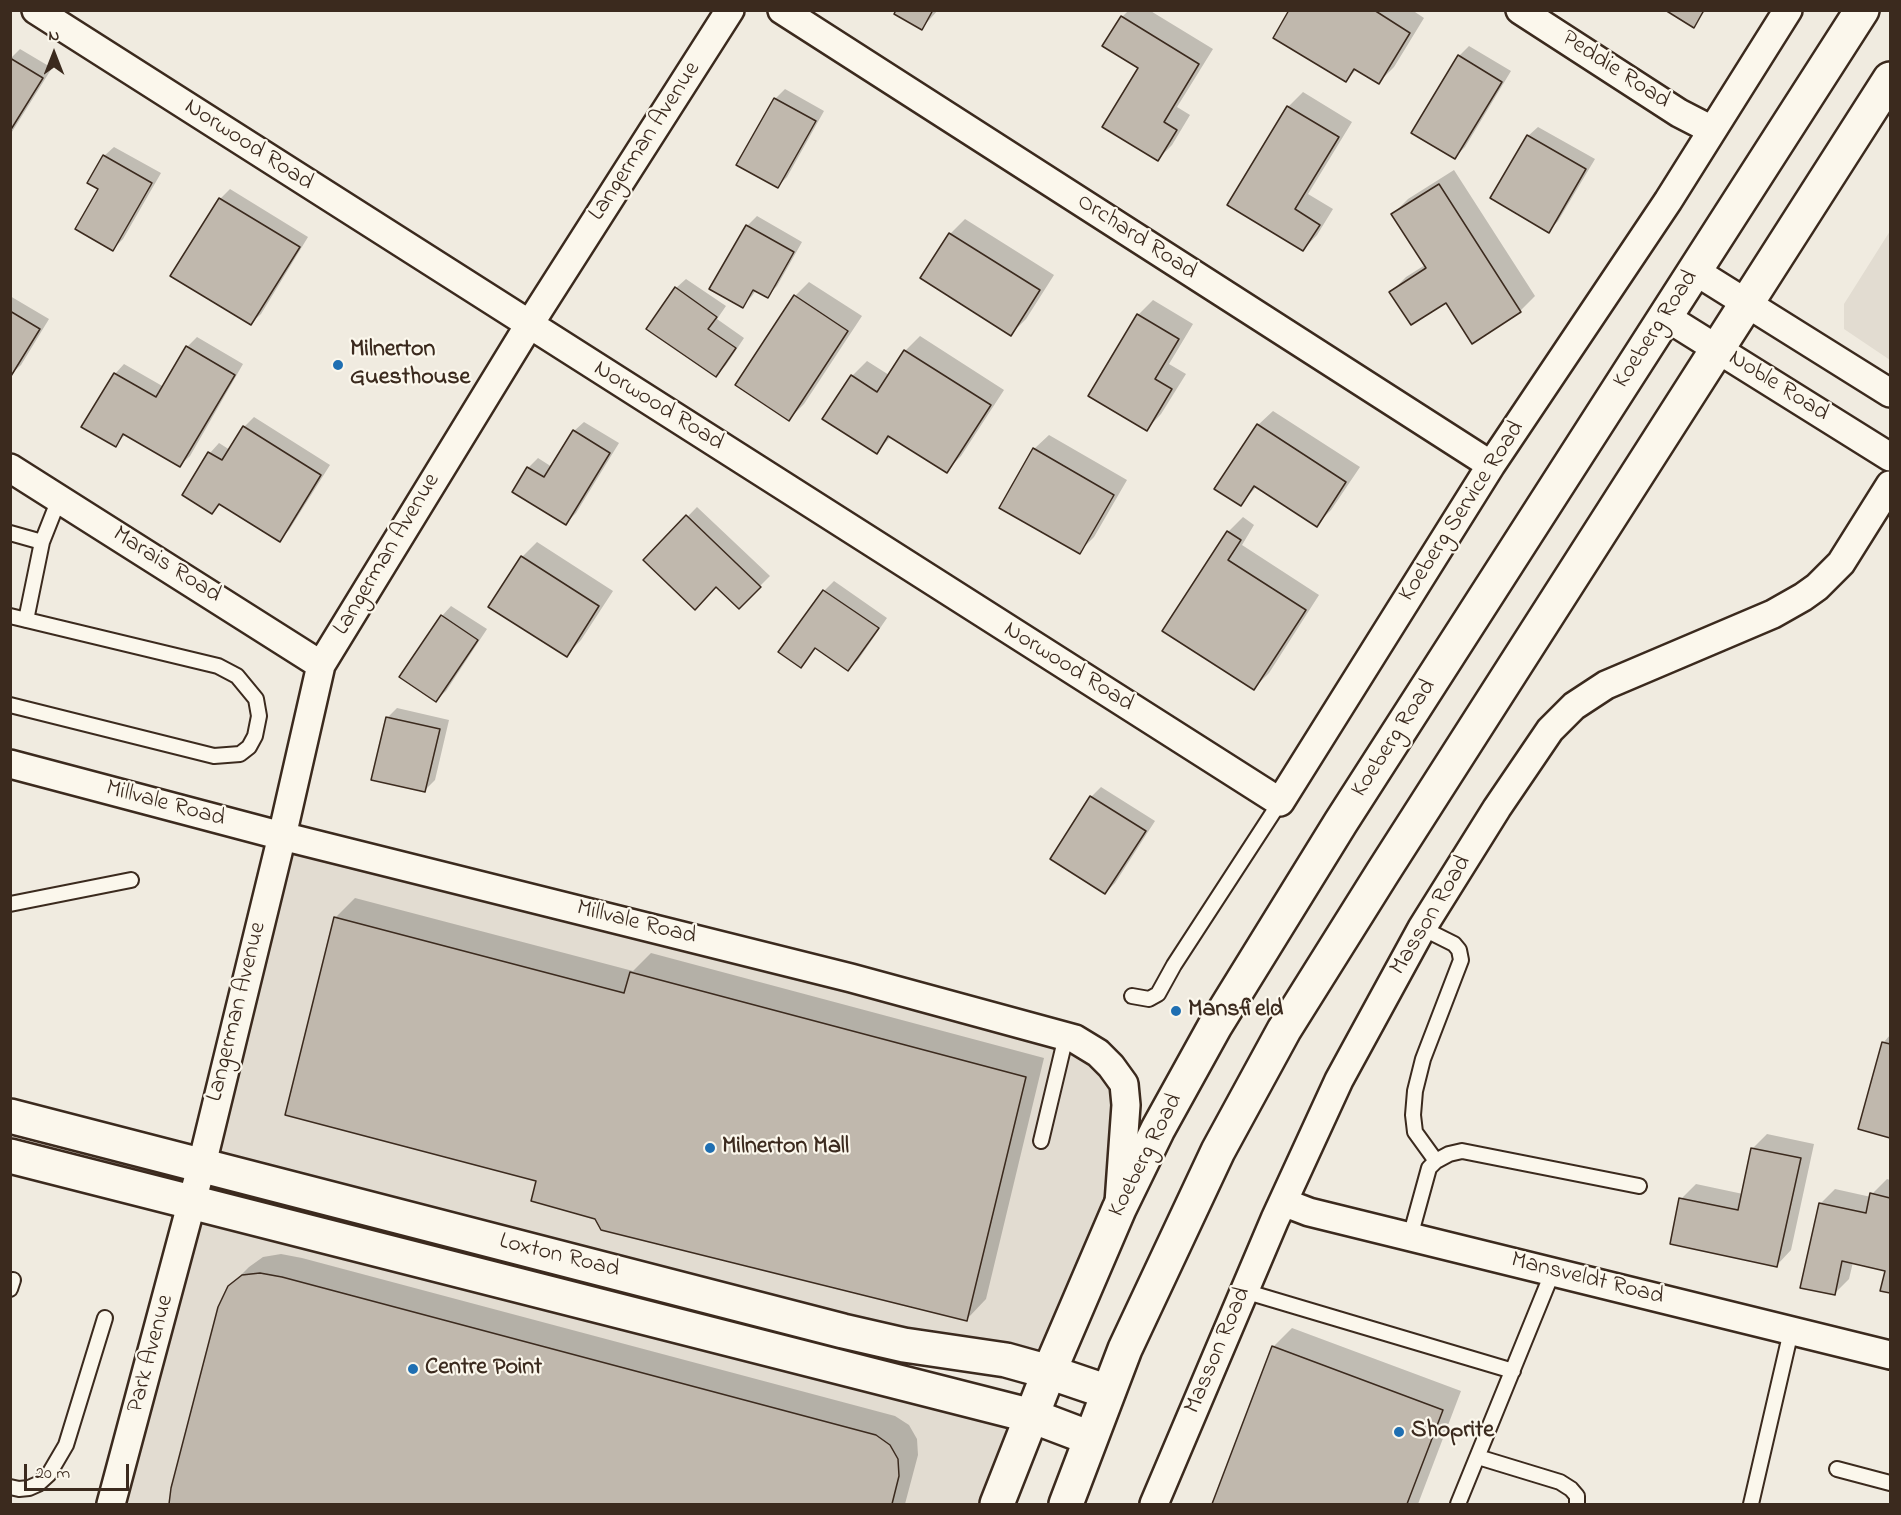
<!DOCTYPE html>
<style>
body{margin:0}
#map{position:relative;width:1901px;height:1515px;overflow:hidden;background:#f0ebe0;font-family:"Indie Flower",sans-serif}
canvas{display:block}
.frame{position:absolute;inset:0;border:12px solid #3b2a1e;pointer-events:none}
.north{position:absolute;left:24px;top:24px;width:60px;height:60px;-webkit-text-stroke:4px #fbf7ec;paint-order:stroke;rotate:0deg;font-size:16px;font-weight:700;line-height:24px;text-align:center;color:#3b2a1e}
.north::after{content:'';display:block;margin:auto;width:21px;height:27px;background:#3b2a1e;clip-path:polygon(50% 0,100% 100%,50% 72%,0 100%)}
.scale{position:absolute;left:24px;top:1464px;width:105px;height:27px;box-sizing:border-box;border:3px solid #3b2a1e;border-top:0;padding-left:8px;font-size:18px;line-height:21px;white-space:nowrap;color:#3b2a1e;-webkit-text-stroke:4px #fbf7ec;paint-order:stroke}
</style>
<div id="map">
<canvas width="1901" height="1515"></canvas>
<div class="frame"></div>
<div class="north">N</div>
<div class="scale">20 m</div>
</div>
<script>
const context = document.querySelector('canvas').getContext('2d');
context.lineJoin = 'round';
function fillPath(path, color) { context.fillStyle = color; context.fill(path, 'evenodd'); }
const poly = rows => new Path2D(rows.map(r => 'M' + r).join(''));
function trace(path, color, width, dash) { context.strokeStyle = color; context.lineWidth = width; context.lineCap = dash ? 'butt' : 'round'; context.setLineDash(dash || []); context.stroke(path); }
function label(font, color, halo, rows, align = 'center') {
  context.font = font + ' "Indie Flower",sans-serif'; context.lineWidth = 4.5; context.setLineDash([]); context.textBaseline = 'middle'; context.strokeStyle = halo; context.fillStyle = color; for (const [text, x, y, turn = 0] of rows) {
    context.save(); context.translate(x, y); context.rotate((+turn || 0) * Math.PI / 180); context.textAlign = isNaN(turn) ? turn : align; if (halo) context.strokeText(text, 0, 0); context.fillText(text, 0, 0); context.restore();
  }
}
fillPath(poly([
 [1890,231,1890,360,1844,329,1844,304],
 [282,836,1066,1036,1111,1066,1119,1209,1049,1372,202,1164],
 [192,1203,1032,1416,997,1504,111,1504]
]), '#e2dcd1');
fillPath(poly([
 [898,10,938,10,922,28],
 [1129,10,1149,10,1213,49,1177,107,1190,115,1172,145,1158,159,1140,68,1122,17],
 [1291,10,1412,10,1424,18,1394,67,1379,82,1357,69,1346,80],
 [1668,10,1706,10,1693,26],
 [1469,46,1511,71,1465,147,1455,157,1413,132,1459,56],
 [20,49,52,68,10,135,10,59],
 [785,89,824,111,787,177,778,186,775,99],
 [1303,92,1352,122,1308,194,1333,209,1317,235,1303,250,1229,205,1288,107],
 [1538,127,1595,159,1558,221,1549,231,1528,136],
 [114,147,161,173,123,239,113,249,100,189,104,156],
 [1454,170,1535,296,1520,311,1473,341,1446,301,1391,292,1406,277,1425,265,1393,214,1408,199],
 [230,189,308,237,261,314,251,323,220,199],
 [757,216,802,242,777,286,767,296,756,290,752,296,742,306,747,226],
 [965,219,1054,275,1026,319,1011,334,922,278,950,234],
 [686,279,726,306,717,319,744,338,726,365,716,375,676,288],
 [809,282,862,316,804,404,789,419,795,296],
 [10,296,49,319,21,365,11,374],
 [1153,300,1193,324,1169,364,1186,374,1161,414,1147,429,1138,315],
 [920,336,1004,390,961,456,946,471,892,436,876,452,824,419,852,376,867,361,889,375,905,351],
 [197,337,243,364,190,456,180,465,126,434,115,445,115,374,124,364,164,387,187,347],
 [1273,411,1360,467,1331,510,1316,525,1257,486,1241,504,1258,425],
 [254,417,330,465,289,530,280,540,221,504,212,512,184,495,210,453,219,443,230,450,244,427],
 [584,422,619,443,576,513,566,523,528,468,538,458,552,467,574,431],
 [1049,435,1127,480,1094,537,1079,552,1034,449],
 [697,507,770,576,739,607,717,586,645,560],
 [1243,517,1254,525,1242,545,1319,595,1269,673,1254,688,1164,631,1228,532],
 [537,542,613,591,581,640,567,655,522,557],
 [834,581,887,618,858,660,848,669,817,647,801,666,780,652,824,591],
 [451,606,487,629,446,691,436,700,442,616],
 [397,708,449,720,435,780,425,790,387,718],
 [1101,787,1155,821,1115,883,1105,893,1091,797],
 [355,898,633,971,651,953,1044,1058,986,1299,967,1319,596,1218,538,1180,335,918],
 [1890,1035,1890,1136,1860,1128,1884,1042],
 [1767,1134,1814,1144,1791,1250,1777,1265,1681,1199,1696,1184,1743,1194,1753,1148],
 [1887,1179,1890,1180,1890,1291,1882,1290,1886,1270,1853,1262,1849,1279,1834,1294,1820,1204,1835,1189,1871,1197,1872,1194],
 [281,1254,302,1258,895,1416,909,1425,917,1439,918,1455,905,1504,170,1504,173,1488,229,1287,249,1267,263,1257],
 [1292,1328,1461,1391,1418,1504,1213,1504,1273,1347]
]), '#0003');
const building = poly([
 [896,10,933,10,922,30,894,14,896,10],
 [1289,10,1374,10,1410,33,1379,84,1354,69,1346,82,1273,38,1289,10],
 [1665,10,1704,10,1694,28,1665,10],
 [1121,16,1199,64,1164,122,1177,130,1158,161,1102,127,1138,68,1102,46,1121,16],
 [1458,55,1502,82,1455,159,1411,133,1458,55],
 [10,58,43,78,10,131,10,58],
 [774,98,816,121,778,188,736,165,774,98],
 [1287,106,1339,137,1295,209,1320,225,1303,251,1227,205,1287,106],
 [1527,135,1586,169,1549,233,1490,198,1527,135],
 [103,155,152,183,113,251,75,229,98,189,87,183,103,155],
 [1439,184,1521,312,1472,344,1446,303,1411,325,1389,292,1426,268,1391,214,1439,184],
 [219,198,300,247,251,325,170,276,219,198],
 [746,225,794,252,768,298,753,290,743,308,709,289,746,225],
 [949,233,1040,290,1011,336,920,278,949,233],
 [675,287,717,317,708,329,736,348,716,377,646,329,675,287],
 [794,295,848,331,789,421,735,385,794,295],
 [10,311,40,329,11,376,10,376,10,311],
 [1137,314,1179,339,1155,379,1172,389,1147,431,1088,396,1137,314],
 [186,346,235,375,180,467,123,434,116,447,81,427,114,373,156,397,186,346],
 [904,350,991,405,947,473,888,436,877,454,822,419,851,375,877,392,904,350],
 [1257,424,1346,482,1317,527,1254,486,1241,506,1214,489,1257,424],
 [243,426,321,475,280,542,219,504,212,514,182,495,208,452,222,460,243,426],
 [573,430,610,453,566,525,512,492,527,467,544,477,573,430],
 [1033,448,1114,495,1080,554,999,508,1033,448],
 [686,515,761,587,739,609,716,587,695,610,643,560,686,515],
 [1227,531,1241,540,1228,560,1306,610,1254,690,1162,631,1227,531],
 [521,556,599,606,567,657,488,607,521,556],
 [823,590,879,628,848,671,815,648,801,668,778,652,823,590],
 [441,615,478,640,436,702,399,677,441,615],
 [386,717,440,729,425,792,371,780,386,717],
 [1090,796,1146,831,1105,894,1050,859,1090,796],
 [334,917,624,993,630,972,1026,1077,967,1321,601,1230,595,1219,531,1201,536,1181,285,1115,334,917],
 [1882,1042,1890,1044,1890,1138,1858,1129,1882,1042],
 [1751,1148,1801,1158,1777,1267,1670,1244,1679,1198,1738,1210,1751,1148],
 [1870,1193,1890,1198,1890,1293,1880,1291,1885,1271,1842,1261,1835,1295,1800,1288,1819,1203,1866,1213,1870,1193],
 [260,1273,282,1277,876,1435,890,1445,898,1459,899,1476,892,1504,169,1504,171,1488,218,1307,228,1286,242,1275,260,1273],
 [1272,1346,1443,1410,1407,1504,1212,1504,1272,1346]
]);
fillPath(building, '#c0b8ad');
trace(building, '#3b2a1e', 1.5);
const service = poly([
 [10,533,42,542],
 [10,616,218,666,237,676,256,699,259,716,255,736,249,747,240,754,214,756,10,705],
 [26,620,42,542,59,499],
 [10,904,131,880],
 [1422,928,1454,944,1459,950,1461,960,1423,1059,1415,1091,1413,1115,1415,1132,1436,1161],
 [1132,996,1149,999,1158,994,1174,965,1280,802],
 [1041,1141,1066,1036],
 [1410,1237,1429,1168,1436,1161,1449,1154,1462,1151,1639,1186],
 [10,1289,13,1280],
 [1244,1291,1513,1371],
 [1478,1457,1560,1482,1571,1489,1577,1496,1577,1504],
 [1837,1469,1890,1483],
 [10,1487,19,1489,29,1488,38,1484,49,1474,66,1445,105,1318],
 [1458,1504,1553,1271],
 [1751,1504,1791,1331]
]);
const minor = poly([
 [36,10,1280,802,1491,465,1668,201,1788,10],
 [782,10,1491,465],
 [1520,10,1679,113,1712,130],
 [1695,271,1890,393],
 [1666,317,1890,457],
 [10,468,321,665],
 [10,764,282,836,851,978,1075,1039,1098,1053,1111,1066,1124,1084,1126,1105,1119,1203],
 [1283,1202,1309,1212,1890,1355],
 [111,1504,202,1164,282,836,321,665,529,325,730,10],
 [1154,1504,1275,1219,1339,1080,1422,928,1497,808,1550,730,1574,706,1606,685,1773,614,1803,597,1817,587,1841,563,1890,485]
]);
const tertiary = poly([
 [10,1116,843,1331,904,1345,1006,1360,1049,1372,1108,1392],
 [10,1156,1032,1416,1090,1438]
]);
const primary = poly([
 [997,1504,1049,1372,1119,1209,1158,1129,1215,1026,1341,822,1862,10],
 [1066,1504,1125,1349,1218,1151,1284,1030,1383,872,1890,79]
]);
trace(service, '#3b2a1e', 18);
trace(minor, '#3b2a1e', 32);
trace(tertiary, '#3b2a1e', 38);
trace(primary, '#3b2a1e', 38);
trace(service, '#fbf7ec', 14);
trace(minor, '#fbf7ec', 27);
trace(tertiary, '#fbf7ec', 33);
trace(primary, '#fbf7ec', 33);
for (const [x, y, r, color] of [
 [338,365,6,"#1f6fb2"],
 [1176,1011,6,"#1f6fb2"],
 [710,1148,6,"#1f6fb2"],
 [413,1369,6,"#1f6fb2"],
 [1399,1432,6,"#1f6fb2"]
]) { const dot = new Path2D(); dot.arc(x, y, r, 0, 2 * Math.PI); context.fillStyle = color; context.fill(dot); trace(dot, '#fbf7ec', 2); }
label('24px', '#3b2a1e', '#fbf7ec', [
 ["Peddie Road",1615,71,33],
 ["Langerman Avenue",646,142,-57],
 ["Norwood Road",248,146,33],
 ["Orchard Road",1136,238,33],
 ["Koeberg Road",1657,330,-57],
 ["Noble Road",1778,387,32],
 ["Norwood Road",658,407,32],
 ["Koeberg Service Road",1463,512,-57],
 ["Langerman Avenue",388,555,-59],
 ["Marais Road",166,566,32],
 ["Norwood Road",1068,668,32],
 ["Koeberg Road",1395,739,-57],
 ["Millvale Road",165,805,15],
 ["Masson Road",1432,916,-59],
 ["Millvale Road",636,924,14],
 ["Langerman Avenue",238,1012,-76],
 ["Koeberg Road",1147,1156,-63],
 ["Loxton Road",559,1257,14],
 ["Mansveldt Road",1587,1280,14],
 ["Masson Road",1219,1351,-67],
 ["Park Avenue",152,1354,-75]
]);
label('bold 24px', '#3b2a1e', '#fbf7ec', [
 ["Milnerton",350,351],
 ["Guesthouse",350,379],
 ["Mansfield",1188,1011],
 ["Milnerton Mall",722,1148],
 ["Centre Point",425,1369],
 ["Shoprite",1411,1432]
], 'left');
</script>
